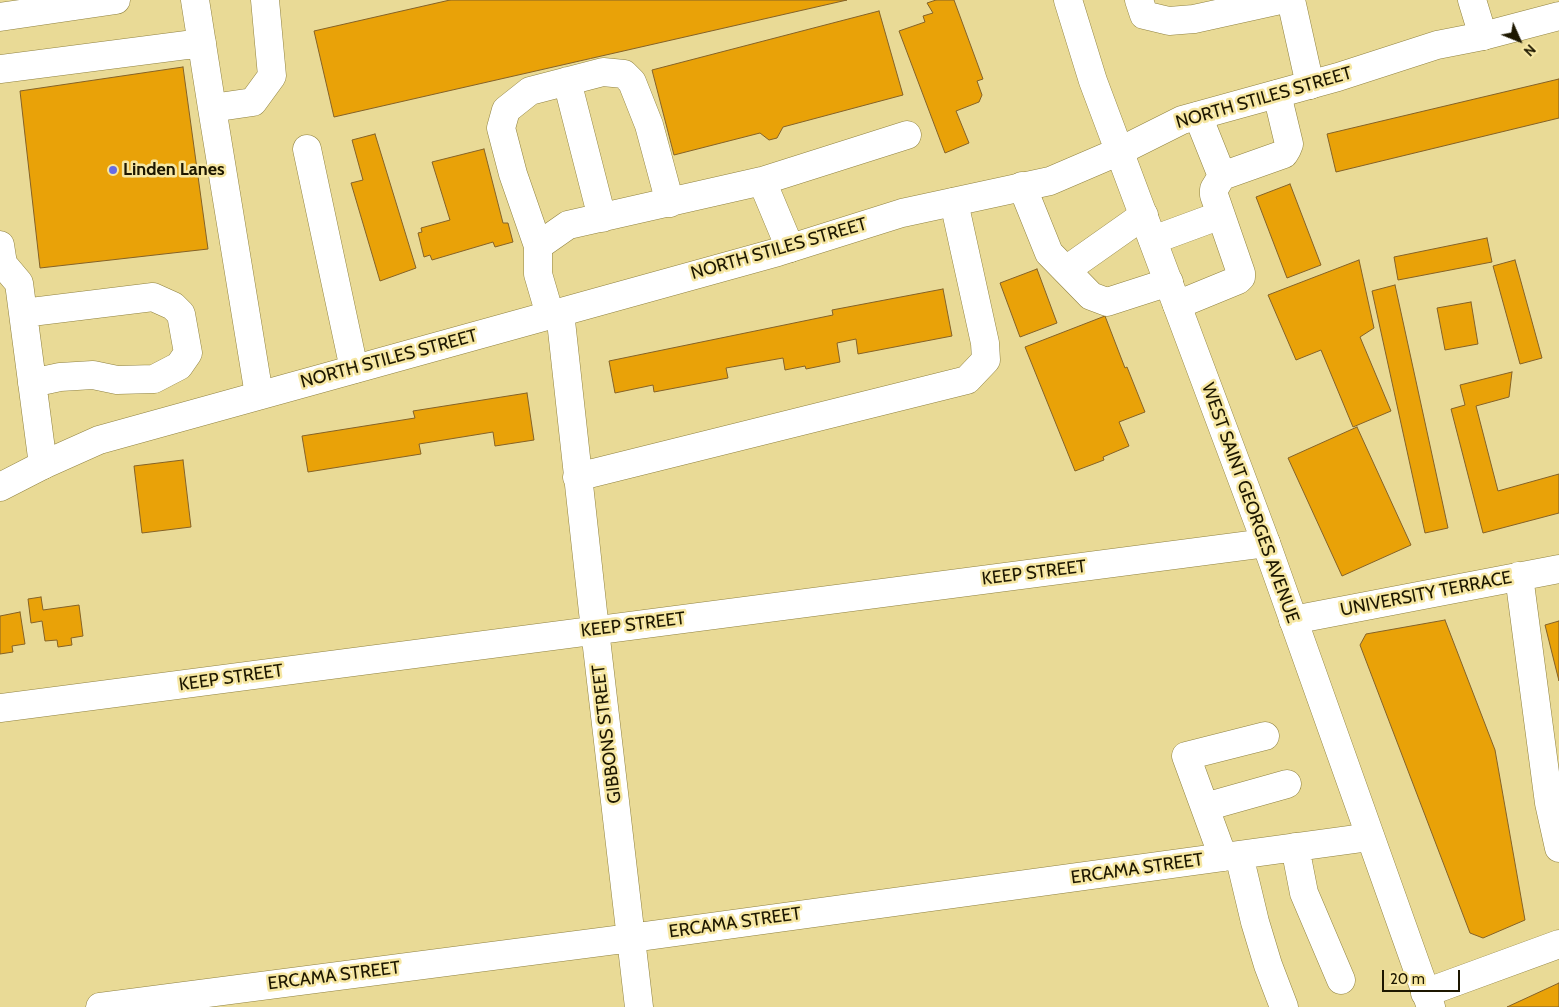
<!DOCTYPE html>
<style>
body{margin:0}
#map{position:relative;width:1559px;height:1007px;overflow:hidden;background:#e9da96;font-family:Cabin,sans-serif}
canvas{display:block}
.north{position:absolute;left:1494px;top:15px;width:50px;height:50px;-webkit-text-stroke:4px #f6e7a3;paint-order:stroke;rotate:134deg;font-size:14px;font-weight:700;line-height:20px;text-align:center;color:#1d1700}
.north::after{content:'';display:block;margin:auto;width:18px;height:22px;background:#1d1700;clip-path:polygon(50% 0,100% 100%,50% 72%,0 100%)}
.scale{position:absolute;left:1382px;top:970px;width:78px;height:22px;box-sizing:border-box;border:2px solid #1d1700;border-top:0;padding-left:6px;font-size:15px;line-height:18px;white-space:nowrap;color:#1d1700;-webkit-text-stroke:4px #f6e7a3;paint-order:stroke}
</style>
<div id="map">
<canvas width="1559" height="1007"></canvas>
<div class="north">N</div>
<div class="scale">20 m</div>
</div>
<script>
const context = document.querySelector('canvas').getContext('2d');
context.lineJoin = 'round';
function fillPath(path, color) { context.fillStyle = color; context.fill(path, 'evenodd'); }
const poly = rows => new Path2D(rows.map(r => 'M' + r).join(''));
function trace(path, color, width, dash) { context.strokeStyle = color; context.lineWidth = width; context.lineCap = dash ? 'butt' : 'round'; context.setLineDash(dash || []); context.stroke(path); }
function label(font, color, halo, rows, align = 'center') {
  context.font = font + ' Cabin,sans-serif'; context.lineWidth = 5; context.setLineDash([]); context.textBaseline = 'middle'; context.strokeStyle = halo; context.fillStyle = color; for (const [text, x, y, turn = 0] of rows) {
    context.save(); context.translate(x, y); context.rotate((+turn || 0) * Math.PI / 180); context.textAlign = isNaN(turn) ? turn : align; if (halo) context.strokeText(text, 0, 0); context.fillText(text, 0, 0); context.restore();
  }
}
const building = poly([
 [450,0,847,0,334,117,314,31,450,0],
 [936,0,954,0,983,79,977,81,982,95,979,102,956,111,969,143,945,153,899,31,925,22,923,16,933,13,927,3,936,0],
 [879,11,903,95,783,127,777,138,769,140,760,133,674,155,652,70,879,11],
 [183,67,208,249,40,268,20,91,183,67],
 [1559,79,1559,118,1336,172,1327,134,1559,79],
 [375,134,416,268,380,281,351,183,363,180,352,140,375,134],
 [484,149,503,223,508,223,513,242,495,247,493,242,432,260,430,255,424,257,418,233,422,232,421,228,450,220,432,162,484,149],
 [1290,184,1321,265,1287,278,1256,197,1290,184],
 [1487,238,1492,262,1398,280,1394,257,1487,238],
 [1359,260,1374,328,1360,337,1391,411,1353,427,1321,350,1296,360,1268,295,1359,260],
 [1515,260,1542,358,1520,364,1493,266,1515,260],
 [1037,269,1057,323,1020,337,1000,283,1037,269],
 [1395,285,1448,528,1425,533,1372,291,1395,285],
 [943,289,952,336,858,354,856,339,837,343,840,362,806,369,805,366,785,370,783,358,726,368,728,378,654,392,653,385,615,393,609,361,833,315,832,310,943,289],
 [1471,302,1478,344,1445,350,1437,308,1471,302],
 [1105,316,1125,368,1127,367,1145,412,1119,422,1129,446,1103,457,1104,460,1075,471,1025,347,1105,316],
 [1512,372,1509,397,1476,406,1498,491,1559,474,1559,513,1483,533,1451,409,1465,405,1460,385,1512,372],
 [527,393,534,440,495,446,493,432,419,444,421,454,308,472,302,436,415,418,413,411,527,393],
 [1357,427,1411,545,1342,576,1288,458,1357,427],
 [183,460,191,527,142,533,134,466,183,460],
 [41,597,43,610,79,605,83,636,71,638,72,645,58,647,57,640,45,641,42,621,31,623,28,599,41,597],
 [20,612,25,644,12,646,13,652,0,654,0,616,20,612],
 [1445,620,1495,750,1525,920,1483,938,1470,933,1360,645,1366,634,1445,620],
 [1559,621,1559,681,1545,625,1559,621],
 [1559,983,1559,1007,1507,1007,1559,983]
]);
fillPath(building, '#e9a208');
trace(building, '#856227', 1);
const minor = poly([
 [195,0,212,108],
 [1139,0,1144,15,1169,21,1194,19,1280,0],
 [1291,0,1310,85],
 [1472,0,1483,36],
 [0,17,116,0],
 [0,69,202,43],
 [567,81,602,218],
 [1198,116,1222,176],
 [307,149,354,369],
 [762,181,790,248],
 [1022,186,1049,253,1091,296,1107,302,1169,282],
 [1153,240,1221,215],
 [0,245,3,264,19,283,43,465],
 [538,246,513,174,501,128,506,110,530,91,603,72,624,74,632,82,649,125,670,203],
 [1066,270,1144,215],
 [1177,305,1238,280,1241,277,1241,273,1214,195,1214,189,1222,176,1284,154,1287,149,1289,144,1277,94],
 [560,312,595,630,639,1007],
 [23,313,153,297,173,306,181,314,188,353,179,366,154,379,117,380,93,375,60,377,32,383],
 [550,315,538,274,538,246,568,225,762,181,907,135],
 [259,395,212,108,253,102,272,76,265,0],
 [577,477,967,380,986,360,985,343,954,202],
 [1519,576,1549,803,1559,848],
 [1293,620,1559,569],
 [0,708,1266,543],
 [1205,807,1287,784],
 [1295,847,1304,893,1341,980],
 [1239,855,1255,922,1268,965,1284,1007],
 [1223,857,1186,756,1265,736],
 [1425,993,1559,944],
 [100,1007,631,938,1370,837]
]);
const major = poly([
 [1068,0,1093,81,1266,543,1431,1007],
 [0,487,43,465,99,440,778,252,902,213,1050,181,1120,151,1182,120,1338,77,1437,45,1483,36,1559,16]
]);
trace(minor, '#908240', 29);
trace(major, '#908240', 29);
trace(minor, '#fff', 28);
trace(major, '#fff', 28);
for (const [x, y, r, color] of [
 [113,170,5,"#666ce5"]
]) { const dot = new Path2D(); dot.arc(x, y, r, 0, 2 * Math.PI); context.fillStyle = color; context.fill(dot); trace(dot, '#f6e7a3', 2); }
label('18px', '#1d1700', '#f6e7a3', [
 ["NORTH STILES STREET",1264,98,-16],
 ["NORTH STILES STREET",779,249,-16],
 ["NORTH STILES STREET",389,359,-15],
 ["WEST SAINT GEORGES AVENUE",1250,503,70],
 ["KEEP STREET",1034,573,-7],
 ["UNIVERSITY TERRACE",1426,594,-11],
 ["KEEP STREET",633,625,-7],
 ["KEEP STREET",231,678,-8],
 ["GIBBONS STREET",607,734,-97],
 ["ERCAMA STREET",1137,869,-8],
 ["ERCAMA STREET",735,923,-8],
 ["ERCAMA STREET",334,976,-7]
]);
label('bold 18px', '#1d1700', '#f6e7a3', [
 ["Linden Lanes",123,170]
], 'left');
</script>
